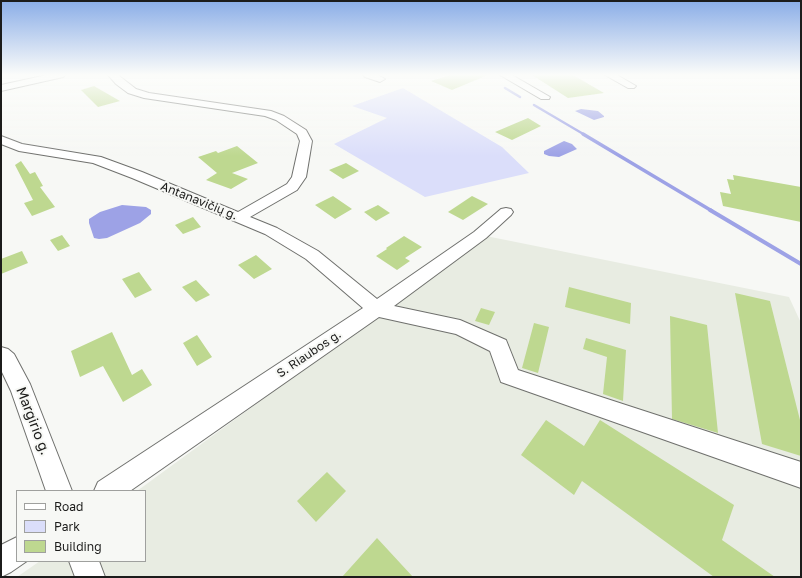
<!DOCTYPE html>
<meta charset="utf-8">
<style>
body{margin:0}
#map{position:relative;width:802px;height:578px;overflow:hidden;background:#f7f8f5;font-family:"Golos Text",sans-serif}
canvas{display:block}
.frame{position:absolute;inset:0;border:2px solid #1c1c1b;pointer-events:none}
.legend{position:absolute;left:16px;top:490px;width:130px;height:72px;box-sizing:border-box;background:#f7f8f5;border:1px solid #9fa09e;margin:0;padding:5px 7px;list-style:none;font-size:12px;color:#1c1c1b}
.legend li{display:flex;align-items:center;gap:8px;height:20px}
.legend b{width:20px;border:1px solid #9fa09e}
</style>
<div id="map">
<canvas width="802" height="578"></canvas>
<div class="frame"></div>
<ul class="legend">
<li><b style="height:5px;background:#fff"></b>Road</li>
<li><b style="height:11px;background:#dbdefa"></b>Park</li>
<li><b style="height:11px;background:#bed890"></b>Building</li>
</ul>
</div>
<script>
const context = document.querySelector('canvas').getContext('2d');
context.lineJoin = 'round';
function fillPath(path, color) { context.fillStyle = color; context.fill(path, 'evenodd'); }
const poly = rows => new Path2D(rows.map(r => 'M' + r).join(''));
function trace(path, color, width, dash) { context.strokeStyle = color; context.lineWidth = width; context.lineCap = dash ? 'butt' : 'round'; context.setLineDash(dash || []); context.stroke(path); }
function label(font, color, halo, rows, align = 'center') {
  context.font = font + ' "Golos Text",sans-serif'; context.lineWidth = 4; context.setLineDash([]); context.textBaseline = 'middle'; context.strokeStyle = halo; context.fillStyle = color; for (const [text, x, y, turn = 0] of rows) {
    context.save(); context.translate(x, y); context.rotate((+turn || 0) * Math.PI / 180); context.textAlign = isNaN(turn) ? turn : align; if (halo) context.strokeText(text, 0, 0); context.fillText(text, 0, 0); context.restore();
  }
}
fillPath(poly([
 [486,236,789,297,801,323,801,577,17,577,40,561,145,561,145,491,137,491]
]), '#e8ece2');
fillPath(poly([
 [403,88,502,147,529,173,425,197,334,144,387,118,352,106]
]), '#dbdefa');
fillPath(poly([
 [581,109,598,111,604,116,604,117,594,120,575,111],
 [564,141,572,144,577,149,559,157,549,156,544,154,544,151],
 [122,205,146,207,151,210,151,214,140,223,107,238,99,239,94,238,89,223,89,219,100,212]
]), '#9da2e6');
trace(poly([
 [505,88,520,97],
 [534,105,585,135]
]), '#9da2e6', 2.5);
trace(poly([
 [583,134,712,211]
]), '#9da2e6', 3.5);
trace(poly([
 [710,210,801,264]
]), '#9da2e6', 4);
fillPath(poly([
 [450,75,488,75,452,90,431,81],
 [532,75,573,75,604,93,568,98],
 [94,86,120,101,98,107,81,90],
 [528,118,541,126,512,140,495,132],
 [237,146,258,163,232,173,248,179,231,189,206,180,217,173,198,157,216,151,218,153],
 [21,161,30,174,35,172,43,186,40,187,55,207,32,216,24,203,33,200,15,165],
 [346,163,359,171,343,179,329,170],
 [733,175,801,187,801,222,723,206,720,192,731,194,727,179,734,180],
 [333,196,352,209,335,219,315,205],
 [472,196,488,204,463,220,448,212],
 [378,205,390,213,376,221,364,212],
 [193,217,201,227,183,234,175,225],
 [62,235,70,246,58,251,50,240],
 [404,236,422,247,405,258,410,261,397,270,376,256,387,249,386,248],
 [22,251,28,263,1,274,1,259],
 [256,255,272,269,254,279,238,265],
 [139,272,152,290,135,298,122,279],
 [196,280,210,295,196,302,182,287],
 [569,287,631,303,630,324,565,307],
 [735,293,770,301,801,424,801,456,762,444],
 [481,308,495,312,489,325,475,321],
 [670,316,707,325,718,433,672,419],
 [534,323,549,327,538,373,522,368],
 [112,332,132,375,142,369,152,385,123,402,103,366,80,377,71,351],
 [197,335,212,357,197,366,183,343],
 [586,338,626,350,623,401,603,394,607,357,583,349],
 [546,420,584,446,600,420,734,505,722,540,775,577,714,577,582,481,574,495,521,455],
 [327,472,346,491,316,522,297,501],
 [377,538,413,577,342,577]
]), '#bed890');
const street = poly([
 [47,75,65,75,63,77,1,91,1,85,47,75],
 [108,75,118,75,136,89,149,93,271,111,284,116,306,130,312,141,306,177,297,190,250,217,277,228,318,251,377,299,474,232,501,209,506,208,511,209,513,212,511,215,486,238,394,306,460,320,506,340,518,370,801,462,801,488,501,382,490,351,456,334,379,317,130,491,94,491,98,482,363,308,306,259,265,234,132,178,93,163,19,151,1,144,1,136,22,144,101,157,142,172,238,212,287,184,292,177,300,141,297,134,276,120,265,116,144,98,128,93,116,84,108,75],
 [363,75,378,75,385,79,380,82,365,77,363,75],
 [500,75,512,75,550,97,549,99,541,99,500,75],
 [605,75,617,75,636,86,634,88,628,88,605,75],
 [1,347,8,349,14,354,30,384,72,491,46,491,11,391,1,370,1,347],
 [17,537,17,561,27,561,11,572,1,577,1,545,17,537],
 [69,561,99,561,105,577,75,577,69,561]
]);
trace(street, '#6f706d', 2);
fillPath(street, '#fff');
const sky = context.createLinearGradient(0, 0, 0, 156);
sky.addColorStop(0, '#8aade7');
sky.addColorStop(0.48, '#fbfcfa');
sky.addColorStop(1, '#fbfcfa00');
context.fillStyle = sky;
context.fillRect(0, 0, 802, 156);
label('12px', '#1c1c1b', '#f7f8f5', [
 ["Antanavičių g.",199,201,22],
 ["S. Riaubos g.",309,354,-34]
]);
label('14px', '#1c1c1b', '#f7f8f5', [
 ["Margirio g.",33,421,69]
]);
</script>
